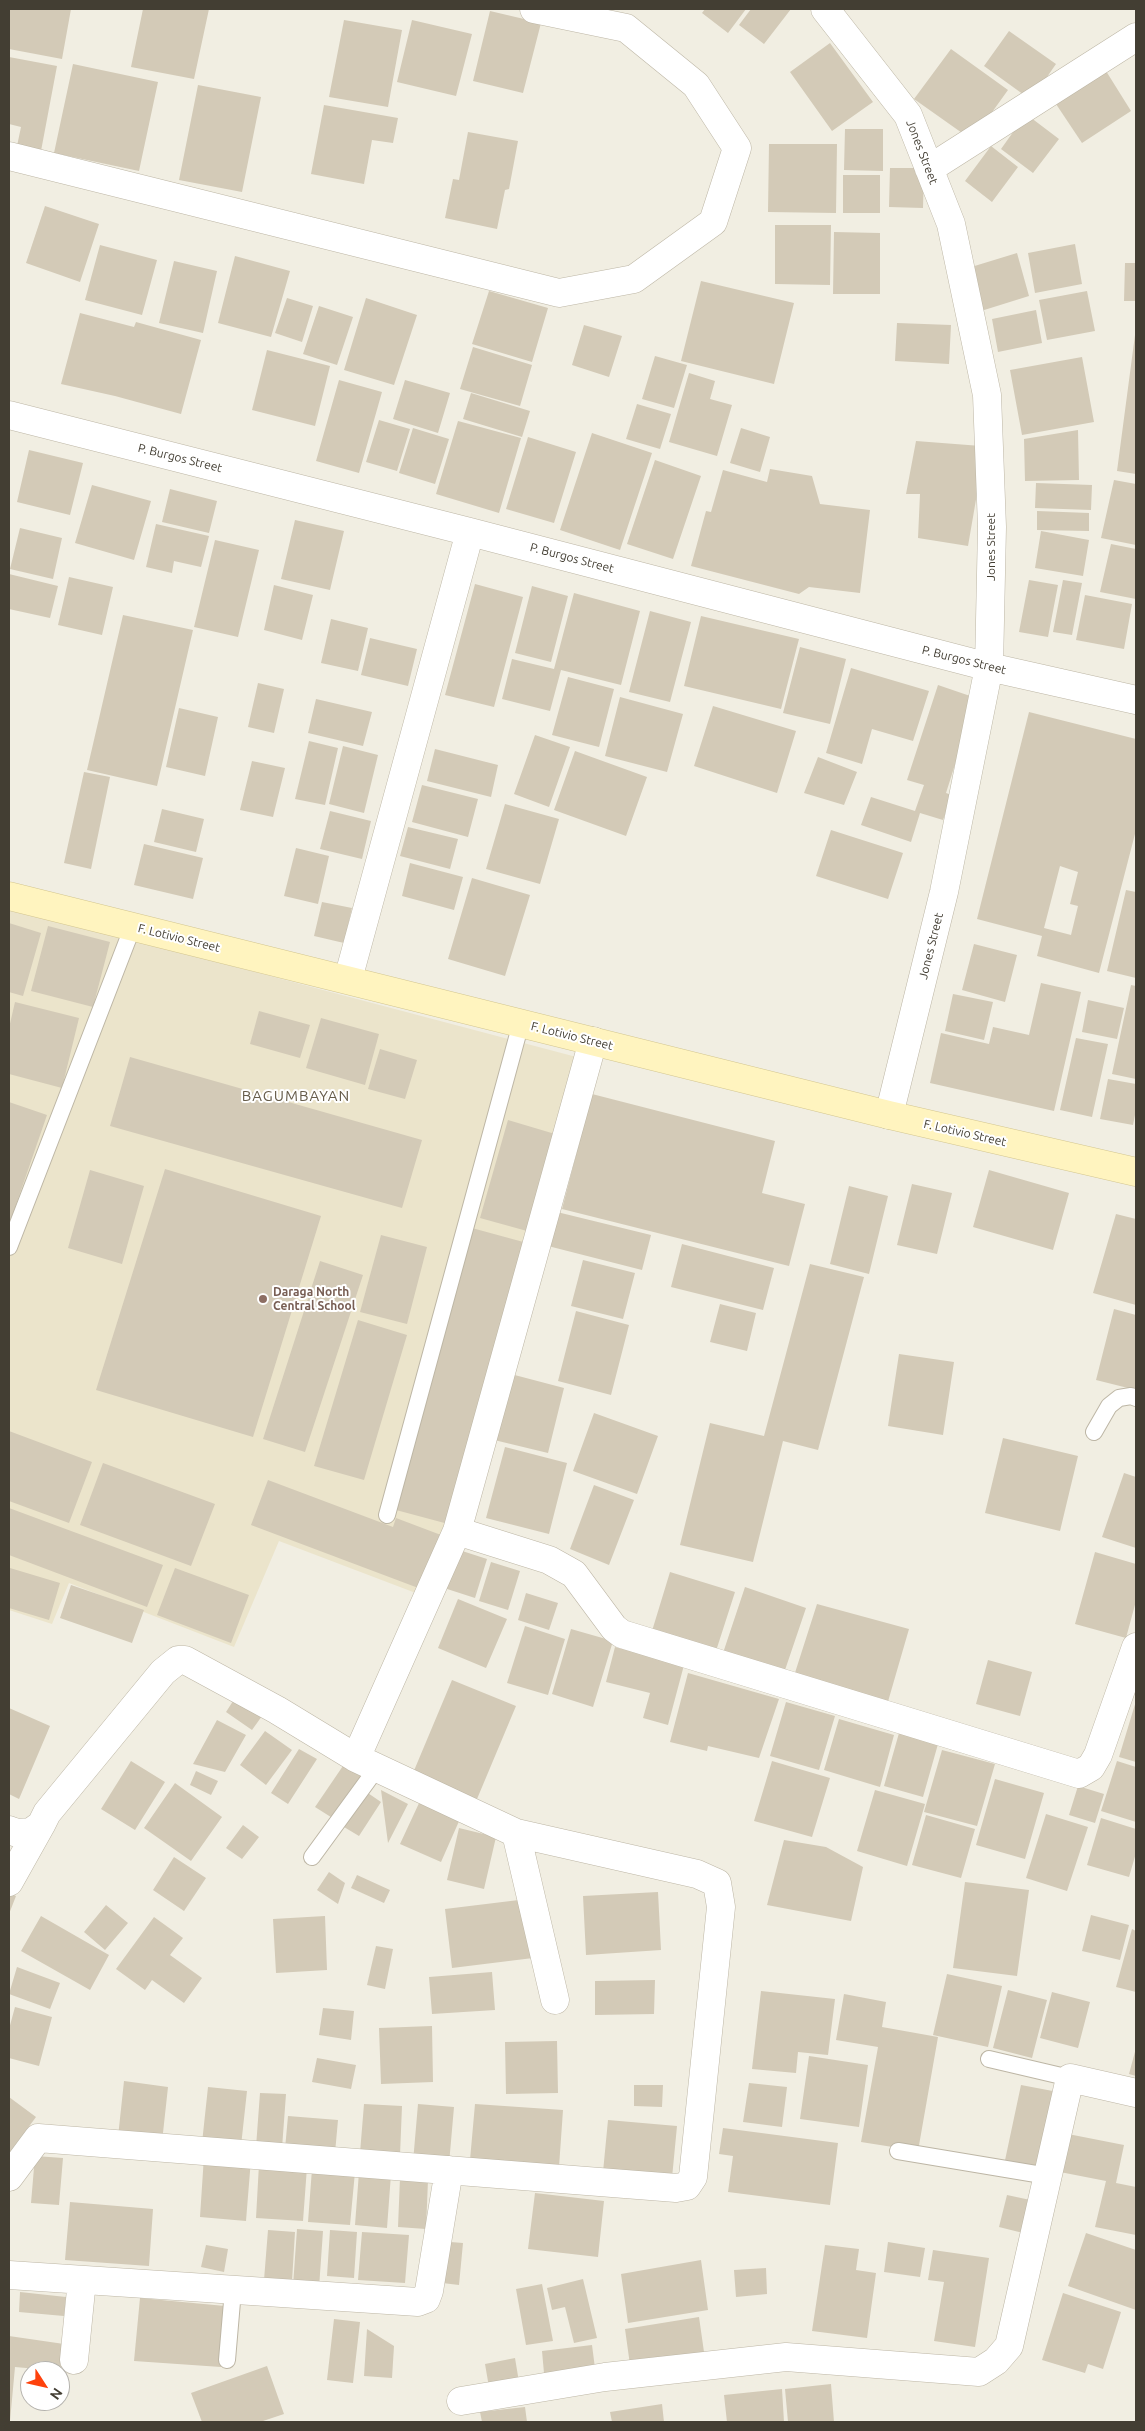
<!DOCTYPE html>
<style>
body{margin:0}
#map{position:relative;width:1145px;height:2431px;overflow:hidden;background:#f1eee2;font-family:Ubuntu,sans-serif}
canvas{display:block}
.frame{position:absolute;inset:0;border:10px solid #433e33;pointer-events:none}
.north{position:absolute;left:20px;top:2361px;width:50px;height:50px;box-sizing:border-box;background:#fff;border:1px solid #b4b2ad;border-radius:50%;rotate:125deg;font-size:14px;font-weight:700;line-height:20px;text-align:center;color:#433e33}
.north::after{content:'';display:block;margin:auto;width:18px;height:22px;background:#fe420d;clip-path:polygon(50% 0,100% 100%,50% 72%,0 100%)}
</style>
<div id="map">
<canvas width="1145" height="2431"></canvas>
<div class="frame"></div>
<div class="north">N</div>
</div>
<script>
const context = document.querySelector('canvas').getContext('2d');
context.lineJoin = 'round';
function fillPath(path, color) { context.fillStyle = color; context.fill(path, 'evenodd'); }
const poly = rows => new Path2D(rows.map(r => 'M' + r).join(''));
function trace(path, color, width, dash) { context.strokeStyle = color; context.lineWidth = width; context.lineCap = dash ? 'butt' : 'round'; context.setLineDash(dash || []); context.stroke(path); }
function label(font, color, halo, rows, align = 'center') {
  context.font = font + ' Ubuntu,sans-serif'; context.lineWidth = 4; context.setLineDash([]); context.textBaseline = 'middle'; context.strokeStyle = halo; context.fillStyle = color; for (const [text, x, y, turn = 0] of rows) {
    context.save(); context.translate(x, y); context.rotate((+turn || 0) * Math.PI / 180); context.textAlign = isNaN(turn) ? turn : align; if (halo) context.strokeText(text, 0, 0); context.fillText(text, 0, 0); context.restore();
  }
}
fillPath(poly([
 [9,907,584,1059,450,1538,421,1595,279,1541,234,1647,69,1583,52,1624,9,1610]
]), '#ebe4cb');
fillPath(poly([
 [9,9,71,9,62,59,9,49],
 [143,9,209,9,194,79,131,67],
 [705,9,746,9,728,33,702,13],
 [751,9,791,9,764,44,739,25],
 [490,11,541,23,523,93,473,81],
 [344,20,402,30,388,107,329,97],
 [412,20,472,34,456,96,397,82],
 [1009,31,1056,64,1031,100,984,66],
 [830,43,873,102,832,131,790,72],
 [951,49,1008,90,972,140,914,99],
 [9,57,57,66,41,151,17,146,21,127,9,124],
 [73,64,158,82,139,171,54,153],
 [1106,71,1131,111,1082,143,1056,104],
 [198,85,261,97,242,192,179,180],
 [324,105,398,118,393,143,372,140,364,184,311,174],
 [1026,114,1059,139,1033,173,1001,149],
 [845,129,883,129,883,171,844,170],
 [468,132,518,141,509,189,505,190,497,229,445,218,453,179,459,180],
 [769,144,837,144,836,213,768,212],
 [991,146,1018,167,992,202,965,181],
 [890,168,924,168,923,208,889,207],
 [843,175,880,175,880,213,843,213],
 [45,206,99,224,80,282,26,263],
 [775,225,831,225,830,285,775,284],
 [834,232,880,233,880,294,833,294],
 [1075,244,1082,284,1035,293,1028,253],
 [100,245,157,260,142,315,85,300],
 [1017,253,1029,296,981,311,968,268],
 [235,256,290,271,271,337,218,323],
 [174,261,217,271,203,333,159,323],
 [1125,263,1136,263,1136,301,1124,301],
 [701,281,794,303,774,384,681,361],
 [489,291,548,308,532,362,472,344],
 [1087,291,1095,331,1047,340,1039,300],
 [287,298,313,306,302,342,275,333],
 [366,298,417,315,394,385,344,370],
 [319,306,353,317,337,365,303,354],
 [1036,310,1042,343,998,352,992,319],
 [80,313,134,327,136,322,201,340,181,414,115,396,61,384],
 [897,323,951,325,949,364,895,361],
 [584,325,622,336,609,377,572,365],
 [1135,335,1136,335,1136,474,1117,471],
 [473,347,532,365,520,406,460,389],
 [267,350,330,366,315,426,252,410],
 [655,356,687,365,674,408,642,399],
 [1082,357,1094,422,1022,435,1010,370],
 [689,373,715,381,710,399,732,405,717,456,669,442],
 [339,380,382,392,359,473,316,461],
 [405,380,450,393,438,433,393,419],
 [471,393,530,411,522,437,463,419],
 [637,404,671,414,660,449,626,439],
 [379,420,410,429,397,471,366,462],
 [458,421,521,438,499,513,436,494],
 [413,428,449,439,435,484,399,473],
 [741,428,770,437,760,472,730,463],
 [1078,430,1079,480,1025,481,1024,439],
 [592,433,652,453,620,550,560,530],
 [528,437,576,452,554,523,506,509],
 [916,441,981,446,978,488,968,546,918,538,920,494,906,494],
 [29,450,83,463,70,515,17,502],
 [655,460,701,476,673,559,627,544],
 [770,469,812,476,820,504,870,510,860,593,809,587,799,594,691,566,706,511,711,512,723,470,767,482],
 [1114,480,1136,484,1136,545,1101,538],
 [1036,483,1092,485,1091,510,1035,508],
 [92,485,151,501,134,560,75,543],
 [170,489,217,501,209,533,162,522],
 [1037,511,1089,513,1089,531,1037,530],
 [295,520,344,531,330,590,281,579],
 [156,524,209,536,201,567,174,561,172,573,146,567],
 [20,528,62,538,53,579,10,569],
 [1041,531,1089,540,1083,576,1035,568],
 [215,540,259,550,238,637,194,627],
 [1111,544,1136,549,1136,599,1100,592],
 [9,574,58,586,50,618,9,609],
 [69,577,113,587,102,635,58,625],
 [1029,580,1058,585,1048,637,1019,632],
 [1063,580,1082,583,1072,635,1053,632],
 [475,584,523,597,494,707,445,695],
 [274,585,313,595,302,640,264,630],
 [532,586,568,596,551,662,515,653],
 [574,593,640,611,621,685,561,670,550,711,502,699,512,659,554,669],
 [1085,595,1132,604,1124,649,1076,640],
 [650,611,691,622,670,702,629,692],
 [123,615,193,630,157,786,87,770],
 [701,616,799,639,781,709,684,686],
 [331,619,368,628,358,671,321,663],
 [370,638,417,649,408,686,361,675],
 [800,647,846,659,830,724,783,713],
 [851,668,929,691,913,741,872,729,862,764,826,753],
 [568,677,614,689,599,747,552,735],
 [258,683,284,689,274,733,248,727],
 [938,685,976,698,946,793,952,795,943,820,920,813,911,842,861,825,871,797,915,811,924,785,907,780],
 [620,697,683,714,667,772,605,756],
 [316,699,372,712,363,746,308,733],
 [713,706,796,731,777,793,694,766],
 [179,708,218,717,205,776,166,767],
 [1029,712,1136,739,1136,830,1099,973,1037,956,1042,936,977,919],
 [1060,866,1078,872,1070,904,1078,906,1071,935,1044,928],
 [535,735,570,747,549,807,514,794],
 [309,741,338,748,325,805,295,799],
 [343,746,378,755,364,813,329,804],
 [435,749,498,765,491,797,427,781],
 [575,751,647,777,626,836,554,810],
 [818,757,857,772,844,805,804,793],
 [252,761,285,768,273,817,240,810],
 [84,772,110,777,91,869,64,863],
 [422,785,478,799,468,837,412,822],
 [505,804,559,819,540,884,486,869],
 [162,809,204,819,196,852,154,842],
 [330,811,371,821,362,859,320,849],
 [408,827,458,839,450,869,400,856],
 [831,830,903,853,888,899,816,876],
 [144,844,203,858,193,899,134,885],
 [296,848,329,856,318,904,284,896],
 [410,863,463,877,454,910,402,896],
 [472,878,530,895,505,976,448,959],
 [1126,890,1136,892,1136,978,1107,971],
 [322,902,352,908,344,943,314,936],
 [9,923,41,933,23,996,9,992],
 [48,926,110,942,93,1007,31,991],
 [974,944,1017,955,1005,1002,962,990],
 [1041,983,1081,992,1054,1111,930,1083,941,1033,989,1044,993,1027,1029,1035],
 [1131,985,1136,986,1136,1079,1112,1074],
 [953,994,993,1002,984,1040,945,1031],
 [1088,1000,1124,1008,1117,1039,1082,1032],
 [15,1002,79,1018,62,1088,9,1074,9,1028],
 [259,1011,310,1025,300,1058,250,1044],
 [321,1018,379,1034,365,1085,306,1068],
 [1076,1038,1108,1044,1092,1117,1060,1110],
 [380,1049,417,1060,405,1099,368,1089],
 [130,1057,422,1140,402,1208,110,1126],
 [1108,1079,1136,1084,1136,1110,1133,1125,1100,1119],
 [592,1094,775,1141,762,1193,805,1204,789,1266,562,1209],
 [9,1102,47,1115,9,1225],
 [508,1120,555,1134,527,1231,480,1218],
 [165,1169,321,1216,253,1437,96,1390],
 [90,1170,144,1186,122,1264,68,1248],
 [989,1170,1069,1193,1053,1250,973,1227],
 [912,1184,952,1193,937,1254,897,1245],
 [849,1186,888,1196,869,1274,830,1264],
 [557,1212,651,1235,642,1270,548,1246],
 [1116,1214,1136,1219,1136,1305,1093,1293],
 [472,1228,527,1243,452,1525,396,1510],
 [381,1235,427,1247,407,1324,360,1312],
 [682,1244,774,1268,763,1310,671,1287],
 [583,1260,635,1273,623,1319,571,1306],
 [320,1261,363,1275,305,1452,263,1439],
 [810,1264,864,1277,818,1450,783,1441,753,1562,680,1545,710,1423,764,1436],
 [720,1304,756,1313,747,1351,710,1342],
 [1114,1309,1136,1315,1136,1390,1096,1380],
 [576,1311,629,1325,611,1395,558,1381],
 [358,1320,407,1335,364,1480,314,1466],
 [899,1354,954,1362,943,1435,888,1426],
 [507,1373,564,1388,548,1453,490,1439],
 [594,1413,658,1436,637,1494,573,1471],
 [9,1431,92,1462,69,1523,9,1501],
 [1003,1438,1078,1456,1060,1531,985,1513],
 [505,1447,567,1463,549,1534,486,1518],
 [103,1463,215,1504,191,1566,80,1525],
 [1124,1473,1136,1477,1136,1548,1102,1537],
 [268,1480,393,1527,396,1518,441,1535,421,1589,251,1525],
 [594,1485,634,1500,609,1565,570,1549],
 [9,1508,163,1565,147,1607,9,1555],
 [453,1548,487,1559,475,1598,441,1587],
 [1095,1552,1136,1564,1136,1601,1126,1638,1075,1624],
 [491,1562,520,1571,508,1610,479,1601],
 [10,1568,60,1583,49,1620,9,1608],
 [175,1568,249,1595,231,1643,157,1615],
 [670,1572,735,1592,716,1651,652,1631],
 [71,1585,144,1610,132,1643,60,1618],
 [745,1587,806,1608,784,1673,723,1653],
 [526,1593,558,1603,549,1630,518,1620],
 [458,1599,507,1619,486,1668,438,1648],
 [817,1604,909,1629,887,1705,793,1679],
 [525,1626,565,1639,548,1695,507,1683],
 [571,1629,613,1641,593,1707,552,1694],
 [615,1647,684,1665,668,1725,643,1718,650,1693,606,1682],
 [988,1660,1032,1672,1020,1716,976,1704],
 [688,1673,779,1699,759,1758,708,1746,707,1751,670,1742],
 [452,1680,516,1706,477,1799,413,1773],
 [235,1698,262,1716,252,1730,226,1712],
 [1136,1701,1136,1762,1119,1757],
 [786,1702,835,1716,819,1770,770,1756],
 [9,1708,50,1726,19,1799,9,1794],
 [839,1719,894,1735,880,1787,824,1770],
 [217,1720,246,1735,225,1772,193,1764],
 [265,1731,292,1750,266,1785,240,1765],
 [899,1733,938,1744,923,1797,884,1786],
 [299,1749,317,1759,288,1804,271,1793],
 [942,1750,995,1764,977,1826,924,1812],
 [347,1760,365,1772,334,1819,315,1807],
 [131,1761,165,1782,135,1830,101,1809],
 [772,1761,830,1778,812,1837,754,1821],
 [1117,1761,1136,1767,1136,1822,1101,1811],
 [196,1771,218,1781,211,1795,190,1785],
 [995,1779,1044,1793,1025,1859,976,1845],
 [175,1783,222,1817,191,1861,144,1828],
 [1078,1786,1104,1794,1095,1823,1069,1815],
 [362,1789,381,1802,359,1836,339,1824],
 [381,1790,408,1804,388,1843],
 [875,1790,925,1804,907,1866,857,1851],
 [420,1801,460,1819,441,1862,400,1844],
 [1046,1814,1088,1827,1067,1891,1026,1878],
 [926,1815,975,1829,961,1878,912,1865],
 [1101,1818,1136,1829,1136,1853,1129,1877,1087,1865],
 [243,1825,259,1837,242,1859,226,1848],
 [459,1828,496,1837,484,1889,447,1880],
 [784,1840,826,1847,863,1867,851,1921,767,1905],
 [174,1857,206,1878,184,1911,153,1890],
 [329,1872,345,1883,338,1904,317,1890],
 [357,1875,390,1890,384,1903,351,1888],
 [965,1882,1029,1890,1017,1976,953,1968],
 [658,1892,661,1950,586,1955,583,1896],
 [9,1893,16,1896,9,1914],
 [527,1899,533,1958,452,1968,445,1909],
 [106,1905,128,1923,105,1950,84,1932],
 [1091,1915,1129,1925,1120,1960,1082,1951],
 [41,1916,109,1955,90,1990,21,1951],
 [325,1916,327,1970,276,1973,273,1919],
 [154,1917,183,1938,170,1955,202,1978,184,2003,152,1980,145,1990,116,1969],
 [1132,1929,1136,1931,1136,1992,1116,1987],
 [376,1946,393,1949,385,1989,367,1985],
 [17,1967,60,1983,50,2009,9,1994],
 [492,1972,495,2010,432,2014,429,1977],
 [947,1974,1002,1986,988,2047,933,2035],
 [655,1980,654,2014,595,2015,595,1981],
 [1008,1990,1047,2000,1032,2058,993,2048],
 [761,1991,835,1999,828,2055,798,2052,796,2073,752,2069],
 [1052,1992,1090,2002,1078,2048,1040,2038],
 [844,1994,886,2002,882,2027,938,2037,918,2151,861,2142,878,2047,836,2040],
 [15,2007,52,2017,39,2066,9,2058,9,2029],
 [323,2008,354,2011,351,2040,319,2035],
 [432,2026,433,2082,381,2084,379,2028],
 [557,2041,558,2093,506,2094,505,2042],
 [1136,2048,1136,2076,1129,2074],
 [809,2056,868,2065,859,2127,800,2119],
 [317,2058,356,2065,351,2089,312,2082],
 [124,2081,168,2087,162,2142,118,2137],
 [749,2083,787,2087,782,2127,743,2122],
 [634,2085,663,2085,662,2107,634,2106],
 [1021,2085,1058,2092,1041,2173,1004,2165],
 [208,2087,247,2091,241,2146,202,2143],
 [260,2093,286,2094,282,2148,256,2147],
 [9,2097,36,2117,10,2152,9,2151],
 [364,2104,402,2106,400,2155,360,2153],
 [418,2104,454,2107,449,2164,413,2162],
 [475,2104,563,2110,559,2167,470,2160],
 [288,2116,338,2120,335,2153,285,2149],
 [608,2120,677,2126,672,2178,603,2172],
 [723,2128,838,2143,830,2205,728,2192,733,2156,719,2154],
 [1068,2134,1124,2145,1116,2183,1136,2187,1136,2235,1095,2227,1106,2181,1060,2172],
 [35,2156,63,2158,59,2205,31,2203],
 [204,2156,251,2159,246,2221,200,2217],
 [259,2164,307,2167,303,2221,256,2218],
 [312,2169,355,2172,350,2225,308,2222],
 [359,2172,391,2174,387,2228,355,2225],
 [400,2178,428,2180,426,2229,398,2227],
 [535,2193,604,2201,598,2257,528,2249],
 [1007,2195,1035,2201,1027,2234,999,2227],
 [70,2202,153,2209,149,2266,65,2260],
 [297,2229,323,2231,319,2288,293,2286],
 [268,2230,295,2232,292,2281,264,2280],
 [330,2230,357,2232,354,2278,327,2276],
 [362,2232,409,2235,405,2283,358,2280],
 [1086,2233,1136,2250,1136,2310,1068,2286],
 [438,2241,463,2243,459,2285,434,2282],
 [888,2242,925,2248,920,2277,884,2272],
 [206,2245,228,2249,224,2272,201,2267],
 [825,2245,859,2249,856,2270,876,2273,867,2338,812,2331],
 [933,2250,989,2258,975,2347,934,2341,944,2282,928,2280],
 [701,2260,708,2310,628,2323,621,2274],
 [766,2268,767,2294,736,2297,734,2270],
 [583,2279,597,2338,574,2343,565,2307,552,2310,547,2288],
 [542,2284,553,2341,526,2345,516,2289],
 [20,2292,66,2297,64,2316,19,2312],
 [1063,2293,1121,2312,1103,2369,1088,2364,1085,2373,1042,2360],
 [140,2298,225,2306,221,2367,134,2361],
 [699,2317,705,2359,631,2372,625,2329],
 [334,2319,360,2322,353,2383,327,2380],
 [367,2329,394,2346,392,2378,364,2376],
 [9,2336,64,2344,60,2371,15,2367,10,2421],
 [592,2345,596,2376,545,2384,542,2351],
 [515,2358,520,2388,490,2393,485,2364],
 [267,2366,284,2414,260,2422,202,2422,191,2393],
 [831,2384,834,2422,788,2422,785,2389],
 [782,2389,784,2422,727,2422,724,2395],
 [662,2404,664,2422,612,2422,610,2412],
 [525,2407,527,2422,482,2422,480,2412]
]), '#d3cab7');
const lane = poly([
 [9,1247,133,926],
 [1094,1432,1109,1406,1119,1398,1131,1396,1136,1398],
 [387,1515,521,1023],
 [312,1857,377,1768],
 [989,2059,1070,2078],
 [898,2151,1048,2176],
 [227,2360,233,2290]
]);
const street = poly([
 [825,9,908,115,951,224,987,395,992,527,989,667,944,892,889,1115],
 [9,156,559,293,634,279,713,222,737,148,696,85,626,28,534,9],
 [929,169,1136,37],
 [9,415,470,532,989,667,1136,700],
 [348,979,470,532],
 [457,1531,593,1041],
 [9,1830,17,1833,31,1832,41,1825,47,1813,163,1672,178,1660,185,1660,277,1710,356,1758],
 [9,1882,41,1825],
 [555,2000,516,1833,356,1758,457,1531,549,1560,574,1574,614,1628,622,1634,1079,1774,1091,1767,1098,1755,1136,1647],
 [9,2177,38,2138,676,2188,687,2186,693,2177,721,1907,717,1883,697,1874,516,1833],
 [9,2275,418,2302,426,2299,429,2291,449,2170],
 [74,2360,82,2280],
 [461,2401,605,2377,786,2357,979,2372,996,2361,1009,2346,1070,2078,1136,2093]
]);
const secondary = poly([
 [9,896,889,1115,1136,1172]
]);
trace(lane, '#bdb6a5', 18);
trace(street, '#bdb6a5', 29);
trace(secondary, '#d3c691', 29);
trace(lane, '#fff', 16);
trace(street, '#fff', 28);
trace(secondary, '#fff4bf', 28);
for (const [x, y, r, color] of [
 [263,1299,5,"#8d6e63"]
]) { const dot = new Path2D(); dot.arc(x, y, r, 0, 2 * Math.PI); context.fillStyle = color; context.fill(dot); trace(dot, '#fff', 2); }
label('12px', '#433e33', '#fff', [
 ["Jones Street",922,152,69],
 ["P. Burgos Street",180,458,14],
 ["Jones Street",991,547,-90],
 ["P. Burgos Street",572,558,15],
 ["P. Burgos Street",964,660,14],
 ["F. Lotivio Street",179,938,14],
 ["Jones Street",931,946,-76],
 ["F. Lotivio Street",572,1036,14],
 ["F. Lotivio Street",965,1133,13]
]);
label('bold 12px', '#785e54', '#fff', [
 ["Daraga North",273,1292],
 ["Central School",273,1306]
], 'left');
context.letterSpacing = '1px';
label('15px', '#665c4a', '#fff', [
 ["BAGUMBAYAN",296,1096]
]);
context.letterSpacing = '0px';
</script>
